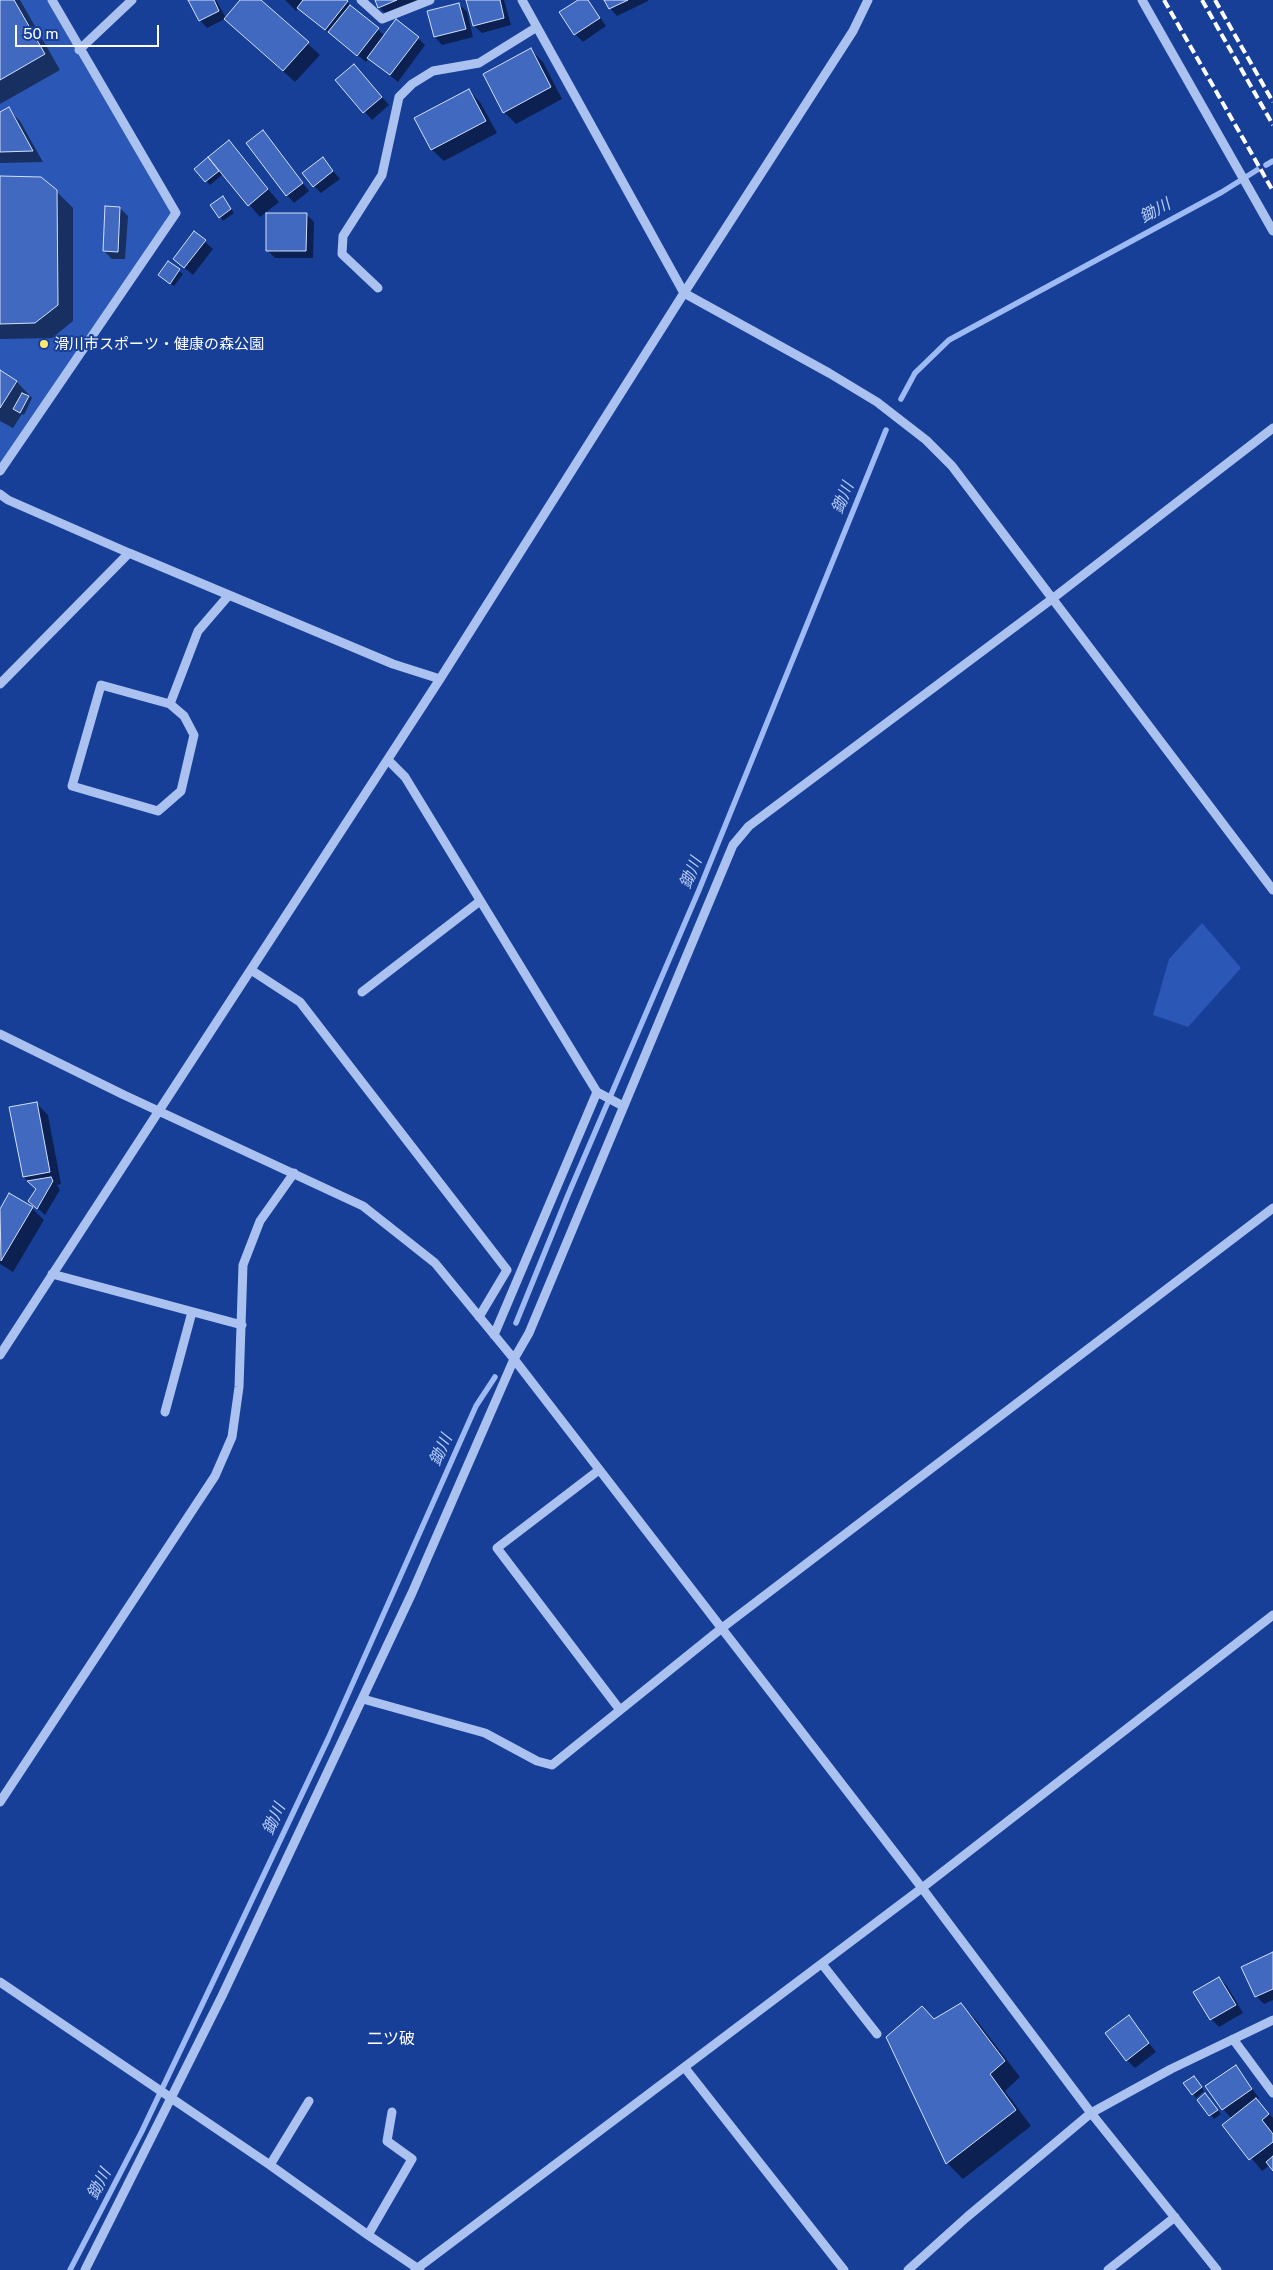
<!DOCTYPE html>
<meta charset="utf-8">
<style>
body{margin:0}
#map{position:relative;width:1273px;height:2270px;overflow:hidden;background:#173f98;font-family:"Public Sans",sans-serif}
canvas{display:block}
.scale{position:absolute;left:15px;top:25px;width:144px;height:22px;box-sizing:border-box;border:2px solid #fff;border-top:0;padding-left:6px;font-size:15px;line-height:18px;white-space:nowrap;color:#fff;-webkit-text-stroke:4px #173f98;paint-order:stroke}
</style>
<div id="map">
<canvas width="1273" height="2270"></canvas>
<div class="scale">50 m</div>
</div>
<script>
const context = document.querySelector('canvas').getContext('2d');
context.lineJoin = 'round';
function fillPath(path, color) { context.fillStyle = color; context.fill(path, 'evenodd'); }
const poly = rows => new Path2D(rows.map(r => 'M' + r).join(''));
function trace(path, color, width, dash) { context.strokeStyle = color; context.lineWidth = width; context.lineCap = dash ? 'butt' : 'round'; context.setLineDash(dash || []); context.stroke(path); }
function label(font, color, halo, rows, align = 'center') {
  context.font = font + ' "Public Sans","Noto Sans JP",sans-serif'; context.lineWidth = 4; context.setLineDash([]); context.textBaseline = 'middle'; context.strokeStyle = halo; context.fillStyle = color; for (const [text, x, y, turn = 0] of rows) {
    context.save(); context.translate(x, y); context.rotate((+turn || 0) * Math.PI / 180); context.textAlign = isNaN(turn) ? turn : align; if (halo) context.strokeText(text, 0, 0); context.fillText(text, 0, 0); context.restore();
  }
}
fillPath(poly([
 [0,0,48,0,176,213,0,475],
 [1202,923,1241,968,1188,1027,1153,1015,1169,959]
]), '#2b58b6');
fillPath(poly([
 [0,0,20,0,60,70,0,104],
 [189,0,216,0,226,18,242,0,260,0,320,55,295,82,225,19,207,28,200,20],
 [285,0,345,0,385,36,418,38,425,45,398,82,369,58,366,62,299,8,296,11],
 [376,0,418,0,418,2,387,15,379,7],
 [468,0,504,0,511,25,482,33,474,26],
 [580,0,588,0,606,26,583,42,575,34],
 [606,0,648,0,648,1,617,16,610,8],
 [459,4,467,12,473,37,442,45,435,37,428,12],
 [531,50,543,62,562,99,516,124,504,112],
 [354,65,389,105,372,120,337,80],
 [468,90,480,102,497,133,444,161,432,150,416,119],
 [8,109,20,121,43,162,0,163,0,114],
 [263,132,309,191,294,203,287,195],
 [229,142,279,202,260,217,223,174,210,185,196,169],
 [323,159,340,179,321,193,314,186],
 [0,177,56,191,73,208,73,321,52,338,0,339],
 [226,202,234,213,223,221,220,217],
 [120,208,128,216,125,259,112,259,104,251],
 [306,214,314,222,313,258,275,258,267,250],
 [195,233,213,249,193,275,174,259],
 [168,263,183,274,174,286,163,278],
 [0,371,17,382,32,398,24,415,22,414,13,428,0,421],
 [36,1103,48,1115,61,1184,57,1185,60,1190,45,1215,30,1201,37,1190,24,1177],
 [10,1195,32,1208,44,1220,13,1272,0,1264,0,1211],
 [1273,1954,1273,2000,1264,2004,1256,1996],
 [1219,1978,1227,1986,1243,2013,1219,2027,1211,2019],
 [961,2005,977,2021,1020,2077,1005,2091,1031,2126,963,2179,947,2163,934,2020],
 [1129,2017,1156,2052,1135,2068,1127,2060],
 [1236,2067,1259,2098,1256,2100,1273,2118,1273,2169,1270,2165,1262,2171,1224,2125,1232,2119,1223,2109],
 [1197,2081,1204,2091,1196,2098,1193,2094],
 [1205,2094,1221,2114,1214,2119,1198,2100]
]), '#0007');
trace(poly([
 [1266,165,1273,161],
 [901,399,915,373,949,340,1222,192,1257,170],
 [516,1323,568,1195,699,890,886,430],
 [70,2270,142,2131,249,1906,328,1739,476,1406,495,1377]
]), '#9dbaf4', 5.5);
const building = poly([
 [0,0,14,0,45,54,0,80,0,0],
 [188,0,214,0,219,11,199,21,188,0],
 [240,0,261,0,309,42,283,71,224,19,240,0],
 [303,0,347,0,348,1,325,30,297,8,303,0],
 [375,0,397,0,378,8,375,0],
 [466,0,500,0,504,18,473,26,466,0],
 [578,0,588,0,600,18,574,35,559,12,578,0],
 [604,0,628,0,609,9,604,0],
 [459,3,466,29,434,37,427,11,459,3],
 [350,5,379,28,357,56,328,32,350,5],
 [396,19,419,37,390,75,367,58,396,19],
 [531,48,551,87,503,113,483,74,531,48],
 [354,64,382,97,363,113,335,80,354,64],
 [469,89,486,121,431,150,414,118,469,89],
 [9,107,33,151,0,152,0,112,9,107],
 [263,130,303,183,286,196,246,143,263,130],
 [229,140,268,189,248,206,208,157,229,140],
 [208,157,219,171,205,182,194,169,208,157],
 [323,157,333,171,313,187,302,173,323,157],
 [0,176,41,177,57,190,58,305,35,323,0,324,0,176],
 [223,196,231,209,219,218,210,205,223,196],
 [105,206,120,207,118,252,103,251,105,206],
 [266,213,307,213,306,251,266,251,266,213],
 [194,231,206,240,184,268,173,259,194,231],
 [168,261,180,269,170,284,158,275,168,261],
 [0,370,17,381,0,408,0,370],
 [22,393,29,396,20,413,13,409,22,393],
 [37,1102,50,1172,23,1177,9,1107,37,1102],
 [51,1177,53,1181,37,1209,28,1201,36,1189,27,1181,51,1177],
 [9,1193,33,1207,1,1261,0,1209,9,1193],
 [1273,1952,1273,1989,1255,1997,1241,1967,1273,1952],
 [1219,1977,1236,2005,1210,2020,1193,1992,1219,1977],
 [961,2003,1005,2061,990,2074,1016,2110,946,2164,886,2037,922,2006,934,2019,961,2003],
 [1129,2015,1149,2043,1126,2061,1105,2033,1129,2015],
 [1236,2065,1252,2089,1222,2110,1205,2086,1236,2065],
 [1194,2076,1202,2087,1192,2095,1183,2083,1194,2076],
 [1205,2093,1218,2110,1209,2116,1197,2100,1205,2093],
 [1256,2098,1269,2114,1262,2120,1273,2134,1273,2142,1249,2160,1222,2125,1256,2098],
 [1273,2156,1273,2171,1266,2162,1273,2156]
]);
fillPath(building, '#4069bf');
trace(building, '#d2e0fc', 1);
trace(poly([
 [361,0,382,19,430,0],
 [522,0,684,293,829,373,877,402,926,440,952,466,1273,890],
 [1142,0,1273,231],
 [79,50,132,0],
 [378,288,342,254,343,236,382,175,399,97,412,84,433,71,479,63,537,27],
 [0,471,176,213,52,0],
 [0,494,8,500,129,553,0,684],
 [129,553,393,664,440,679],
 [170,704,184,716,194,735,181,791,158,811,72,786,101,685,170,704,198,631,229,595],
 [388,760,405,777,597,1092],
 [251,970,300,1002,507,1270,479,1317],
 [362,992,480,901],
 [0,1034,124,1095,363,1206,435,1263,514,1359,922,1888,1091,2113,1217,2270],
 [52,1274,242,1325],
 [494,1335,597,1092,623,1106],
 [0,1355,440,679,684,293,853,31,868,0],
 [165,1412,192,1312],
 [599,1470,497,1548,620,1710],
 [363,1699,485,1733,537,1761,552,1765,722,1628,1273,1208],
 [0,1802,215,1476,232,1437,239,1387,243,1265,260,1221,294,1173],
 [822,1964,877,2034],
 [0,1982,270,2165,368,2235,420,2270],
 [1233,2039,1273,2093],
 [685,2068,844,2270],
 [270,2165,309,2101],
 [368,2235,412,2159,387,2141,392,2112],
 [85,2270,222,1996,412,1593,514,1359,529,1333,733,845,749,826,1052,599,1273,428],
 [415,2270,922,1888,1273,1615],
 [908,2270,967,2217,1091,2113,1171,2069,1273,2020],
 [1108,2270,1175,2217]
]), '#abc2f1', 9);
trace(poly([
 [1164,0,1273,191],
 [1202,0,1273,125],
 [1215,0,1273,102]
]), '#fff', 4, [9, 4]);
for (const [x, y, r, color] of [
 [44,344,5,"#ffe76b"]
]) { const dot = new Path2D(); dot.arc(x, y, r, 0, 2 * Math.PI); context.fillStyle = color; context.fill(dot); trace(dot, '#173f98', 2); }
label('15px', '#fff', '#173f98', [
 ["滑川市スポーツ・健康の森公園",54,344]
], 'left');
label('italic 16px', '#b7ccf8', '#173f98', [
 ["鋤川",1155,211,-29],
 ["鋤川",843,498,-68],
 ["鋤川",691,873,-68],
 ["鋤川",441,1450,-66],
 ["鋤川",274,1819,-66],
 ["鋤川",99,2184,-63]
]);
label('16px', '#fff', '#173f98', [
 ["二ツ破",391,2039]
]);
</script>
